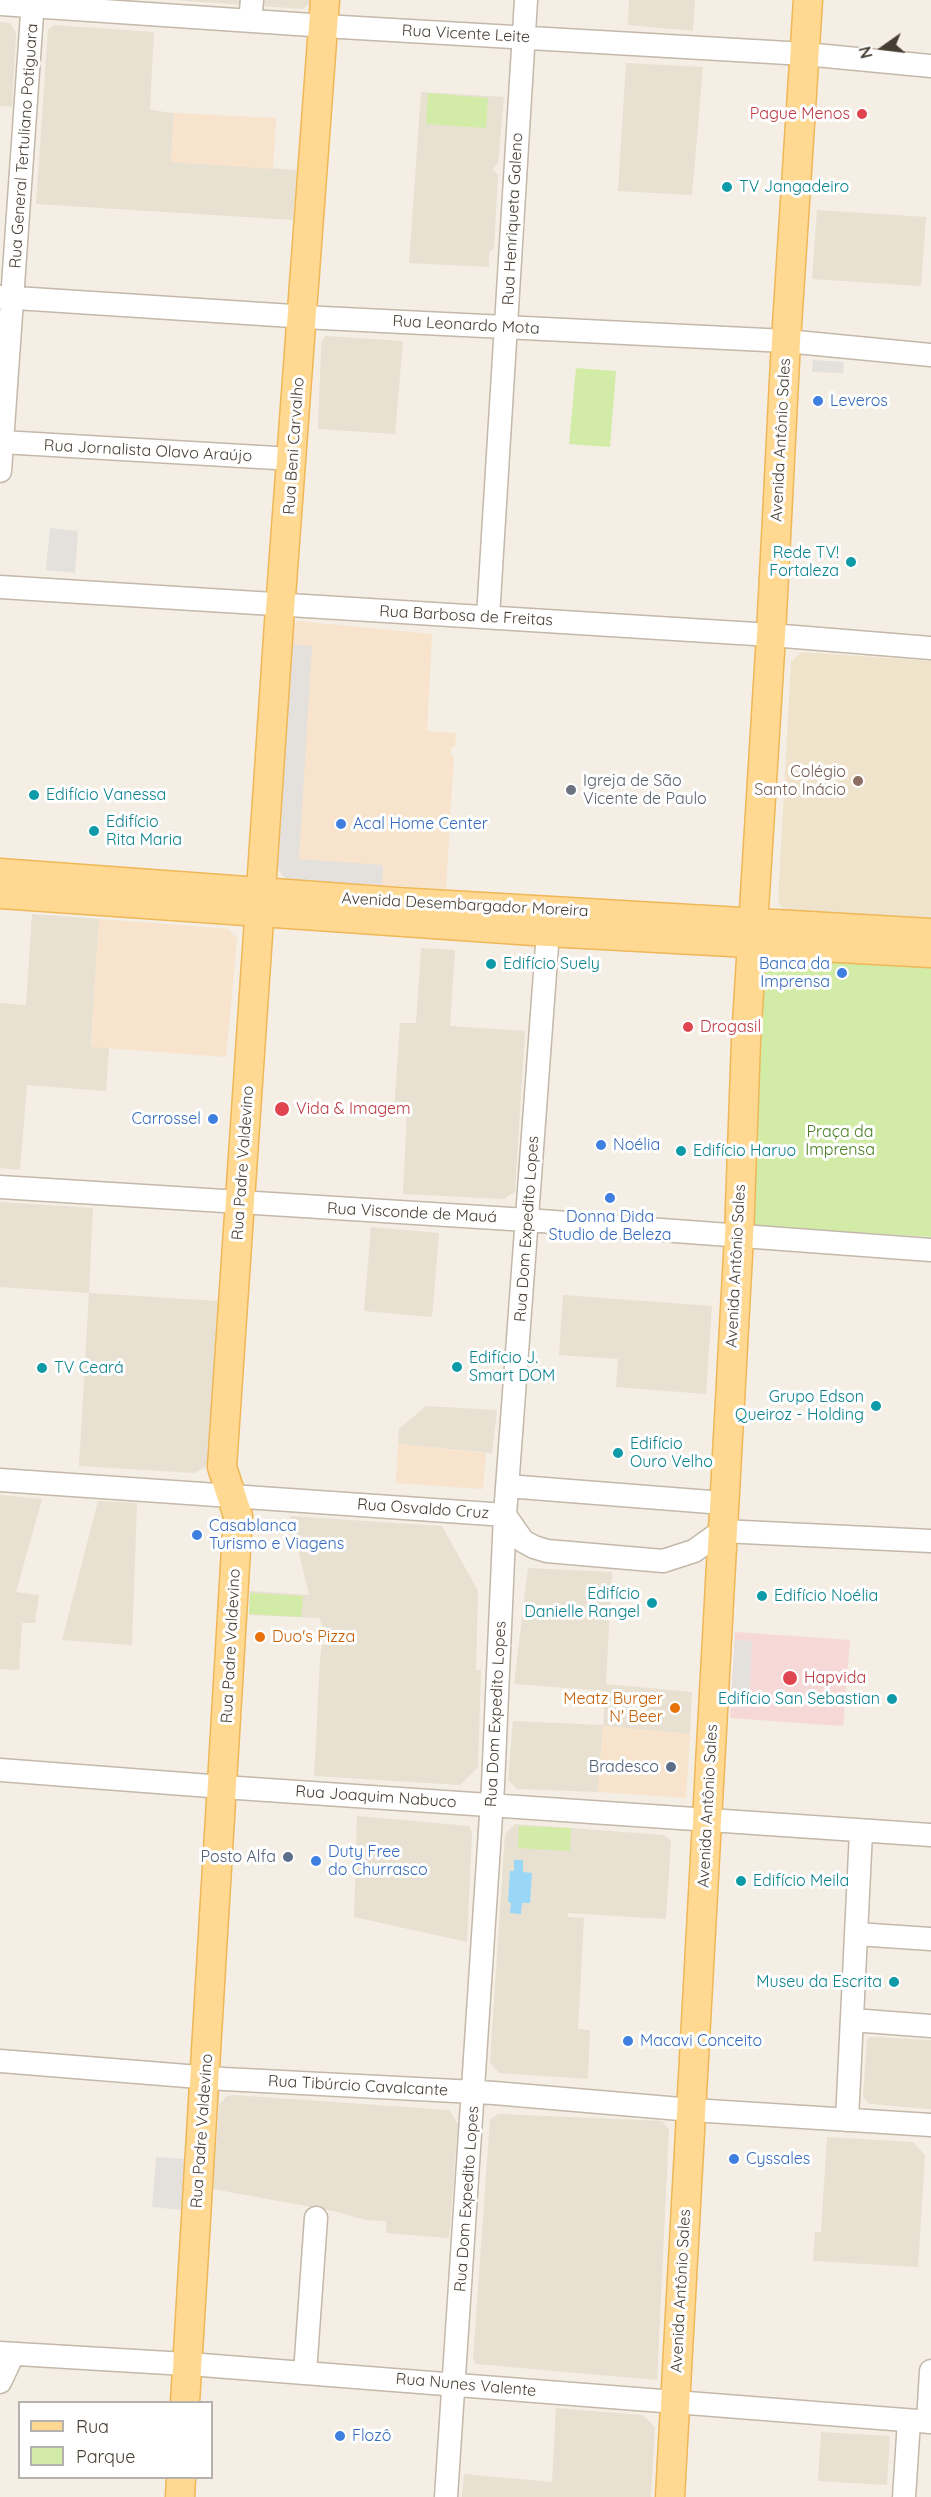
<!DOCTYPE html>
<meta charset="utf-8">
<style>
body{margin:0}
#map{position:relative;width:931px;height:2497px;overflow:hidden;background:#f4eee4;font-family:Quicksand,sans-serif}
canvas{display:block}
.legend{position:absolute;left:18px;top:2401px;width:195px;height:78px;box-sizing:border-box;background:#fff;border:2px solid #b5b2ad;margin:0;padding:8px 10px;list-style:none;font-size:18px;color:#473e33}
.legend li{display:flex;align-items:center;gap:12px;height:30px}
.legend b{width:30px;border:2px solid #b5b2ad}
.north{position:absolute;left:853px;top:18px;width:60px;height:60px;-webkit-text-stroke:4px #fff;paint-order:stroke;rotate:256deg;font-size:16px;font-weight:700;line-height:24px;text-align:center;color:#473e33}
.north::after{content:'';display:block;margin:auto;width:21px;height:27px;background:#473e33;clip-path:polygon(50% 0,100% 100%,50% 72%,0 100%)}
</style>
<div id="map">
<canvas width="931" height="2497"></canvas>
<ul class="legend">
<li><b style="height:8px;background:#ffd992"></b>Rua</li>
<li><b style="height:16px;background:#d2eca8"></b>Parque</li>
</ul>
<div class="north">N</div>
</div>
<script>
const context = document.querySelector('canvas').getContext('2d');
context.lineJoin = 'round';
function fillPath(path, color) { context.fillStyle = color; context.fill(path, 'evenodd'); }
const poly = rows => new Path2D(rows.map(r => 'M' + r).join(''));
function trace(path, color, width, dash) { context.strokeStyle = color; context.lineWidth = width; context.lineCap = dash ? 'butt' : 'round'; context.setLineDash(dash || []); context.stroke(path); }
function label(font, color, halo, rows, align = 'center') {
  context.font = font + ' Quicksand,sans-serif'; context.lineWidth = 6; context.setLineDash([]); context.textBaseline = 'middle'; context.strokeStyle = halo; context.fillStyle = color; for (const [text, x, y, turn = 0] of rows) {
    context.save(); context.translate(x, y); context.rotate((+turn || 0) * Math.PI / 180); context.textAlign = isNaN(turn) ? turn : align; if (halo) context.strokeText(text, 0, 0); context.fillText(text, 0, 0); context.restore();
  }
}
fillPath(poly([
 [173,0,314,0,303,9],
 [629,0,695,0,693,31,628,25],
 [0,22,10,23,16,33,12,107,0,106],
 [54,25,154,32,150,110,174,113,171,162,297,170,293,220,36,204,48,30],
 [626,63,703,67,692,195,618,191],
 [421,92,504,97,498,163,493,169,498,175,494,248,489,252,489,267,409,263],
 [817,210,926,217,921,286,812,279],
 [326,336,403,341,395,434,318,429,321,349,322,341],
 [32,914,99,919,91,1046,109,1048,106,1091,27,1085,20,1170,0,1168,0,1003,26,1005],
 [421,948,455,950,450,1026,525,1031,515,1192,504,1199,403,1194,407,1113,394,1112,400,1023,416,1023],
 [0,1202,93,1208,89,1293,218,1301,207,1466,194,1473,79,1466,89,1293,0,1287],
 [371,1227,439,1233,432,1317,364,1311],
 [563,1295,712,1306,706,1394,616,1387,618,1359,559,1355],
 [426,1406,497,1410,492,1453,398,1444,399,1429],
 [0,1495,42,1499,16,1592,39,1595,35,1623,22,1623,19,1670,0,1669],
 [98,1501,137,1503,132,1645,62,1640],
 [290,1516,442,1526,478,1591,476,1670,481,1670,478,1767,460,1785,314,1776,320,1660,322,1645,330,1644,319,1618,249,1615,250,1591,309,1595],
 [528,1568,612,1572,606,1684,692,1692,690,1734,603,1726,598,1792,517,1789,508,1780,513,1721,603,1725,606,1691,514,1684],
 [357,1816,469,1826,472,1832,467,1942,354,1917],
 [515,1824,664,1835,671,1841,666,1919,568,1913,568,1917,584,1918,578,2029,590,2030,588,2079,499,2073,490,2062,505,1834],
 [871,2037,931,2040,931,2109,870,2104,863,2097,867,2039],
 [233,2095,449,2110,458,2124,449,2238,386,2233,386,2221,366,2220,333,2211,213,2189,219,2105,227,2096],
 [499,2114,662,2121,669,2130,657,2380,476,2364,473,2358,490,2119],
 [827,2137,913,2142,925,2155,918,2267,813,2261,815,2232,821,2232],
 [556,2408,642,2415,655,2427,651,2497,462,2497,464,2474,552,2482],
 [821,2432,890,2436,887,2485,818,2481]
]), '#e8e0d1');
fillPath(poly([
 [174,113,276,118,273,169,171,162],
 [297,621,432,634,427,731,456,733,455,747,451,747,451,755,454,755,446,889,286,879,291,626],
 [99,919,228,929,237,938,226,1057,91,1047],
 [398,1444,486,1453,483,1489,396,1483],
 [603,1726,690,1734,686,1798,598,1792]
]), '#f8e3cd');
fillPath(poly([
 [801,652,931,661,931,919,784,910,778,901,791,662]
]), '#efe3cc');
fillPath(poly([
 [735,1632,850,1640,843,1726,730,1718]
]), '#f6d8d6');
fillPath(poly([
 [428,93,488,98,486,128,426,124],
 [576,368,616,371,610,447,569,444],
 [762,951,931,962,931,1237,745,1225],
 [250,1593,303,1596,301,1617,249,1614],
 [519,1826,571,1828,570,1851,518,1848]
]), '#d2eca8');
fillPath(poly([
 [813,360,844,362,843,373,812,372],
 [50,528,78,531,75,573,46,570],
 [290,644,312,646,299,859,383,865,382,885,286,879,276,868],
 [735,1640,752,1641,749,1708,734,1707,731,1704],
 [156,2157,186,2159,182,2210,152,2207]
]), '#e4e1dd');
fillPath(poly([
 [514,1860,523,1860,523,1872,532,1873,530,1903,522,1903,521,1914,510,1913,511,1903,508,1902,510,1871,514,1871]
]), '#9ad7f7');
const minor = poly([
 [0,4,341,27,805,54,931,66],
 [250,21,252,0],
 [0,297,323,318,786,341,931,355],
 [2,442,293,459],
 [0,471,33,0],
 [0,587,771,635,931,648],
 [488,617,526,0],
 [0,1187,527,1220,931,1250],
 [0,1480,505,1515],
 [507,1486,723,1503],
 [505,1515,523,1541,534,1547,547,1551,663,1561,694,1551,722,1531,931,1541],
 [0,1770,223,1787,931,1835],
 [856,1934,931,1939],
 [852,2020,931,2026],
 [0,2061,224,2079,494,2093,692,2110,931,2125],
 [847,2120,861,1832],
 [0,2353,202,2365,931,2422],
 [305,2373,316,2218],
 [0,2382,9,2363,10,2354],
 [928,2422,931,2371],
 [446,2497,493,1785,505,1515,548,932],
 [904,2497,909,2421]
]);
const major = poly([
 [0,873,397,902,931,933],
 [0,894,548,932,931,953],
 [185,2402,238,1516,222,1467,279,623,325,0],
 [180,2497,181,2478],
 [670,2497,739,1236,746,1040,771,635,786,341,808,0]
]);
trace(minor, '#c3b8a9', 25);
trace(major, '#efb757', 31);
trace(minor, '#fff', 22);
trace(major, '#ffd992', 28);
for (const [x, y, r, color] of [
 [862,114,6,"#e0444e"],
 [727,187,6,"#0f9aa8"],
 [818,401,6,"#3f7fe0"],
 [851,562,6,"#0f9aa8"],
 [858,781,6,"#8d6e63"],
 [571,790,6,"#6b7280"],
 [34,795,6,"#0f9aa8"],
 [341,824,6,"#3f7fe0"],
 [94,831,6,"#0f9aa8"],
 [491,964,6,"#0f9aa8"],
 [842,973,6,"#3f7fe0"],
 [688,1027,6,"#e0444e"],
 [282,1109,8,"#e0444e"],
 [213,1119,6,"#3f7fe0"],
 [601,1145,6,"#3f7fe0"],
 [681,1151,6,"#0f9aa8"],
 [610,1198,6,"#3f7fe0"],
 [457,1367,6,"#0f9aa8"],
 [42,1368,6,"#0f9aa8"],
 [876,1406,6,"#0f9aa8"],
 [618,1453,6,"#0f9aa8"],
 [197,1535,6,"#3f7fe0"],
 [762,1596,6,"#0f9aa8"],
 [652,1603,6,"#0f9aa8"],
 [260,1637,6,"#e8710a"],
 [790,1678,8,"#e0444e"],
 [892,1699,6,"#0f9aa8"],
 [675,1708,6,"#e8710a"],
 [671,1767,6,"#5c6f8a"],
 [288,1857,6,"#5c6f8a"],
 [316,1861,6,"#3f7fe0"],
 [741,1881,6,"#0f9aa8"],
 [894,1982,6,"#0f9aa8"],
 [628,2041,6,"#3f7fe0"],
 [734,2159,6,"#3f7fe0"],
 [340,2436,6,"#3f7fe0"]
]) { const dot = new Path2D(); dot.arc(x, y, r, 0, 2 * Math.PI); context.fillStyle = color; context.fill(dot); trace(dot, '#fff', 2); }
label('16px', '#473e33', '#fff', [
 ["Rua Vicente Leite",466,34,3],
 ["Rua General Tertuliano Potiguara",24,146,-86],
 ["Rua Henriqueta Galeno",513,219,-87],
 ["Rua Leonardo Mota",466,325,3],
 ["Avenida Antônio Sales",781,440,-87],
 ["Rua Beni Carvalho",294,446,-86],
 ["Rua Jornalista Olavo Araújo",148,451,3],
 ["Rua Barbosa de Freitas",466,616,3],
 ["Avenida Desembargador Moreira",465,905,3],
 ["Rua Padre Valdevino",243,1163,-86],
 ["Rua Visconde de Mauá",412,1213,3],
 ["Rua Dom Expedito Lopes",527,1229,-86],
 ["Avenida Antônio Sales",736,1266,-87],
 ["Rua Osvaldo Cruz",423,1509,4],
 ["Rua Padre Valdevino",231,1646,-87],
 ["Rua Dom Expedito Lopes",496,1714,-87],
 ["Rua Joaquim Nabuco",376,1797,4],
 ["Avenida Antônio Sales",708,1806,-87],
 ["Rua Tibúrcio Cavalcante",358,2086,3],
 ["Rua Padre Valdevino",202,2131,-86],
 ["Rua Dom Expedito Lopes",467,2199,-86],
 ["Avenida Antônio Sales",681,2291,-87],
 ["Rua Nunes Valente",466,2385,5]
]);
label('16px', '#be3a42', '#fff', [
 ["Pague Menos",850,114,"right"],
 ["Drogasil",700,1027],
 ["Vida & Imagem",296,1109],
 ["Hapvida",804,1678]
], 'left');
label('16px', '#0d838f', '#fff', [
 ["TV Jangadeiro",739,187],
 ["Rede TV!",839,553,"right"],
 ["Fortaleza",839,571,"right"],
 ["Edifício Vanessa",46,795],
 ["Edifício",106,822],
 ["Rita Maria",106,840],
 ["Edifício Suely",503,964],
 ["Edifício Haruo",693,1151],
 ["Edifício J.",469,1358],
 ["Smart DOM",469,1376],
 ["TV Ceará",54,1368],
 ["Grupo Edson",864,1397,"right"],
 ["Queiroz - Holding",864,1415,"right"],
 ["Edifício",630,1444],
 ["Ouro Velho",630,1462],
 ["Edifício",640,1594,"right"],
 ["Danielle Rangel",640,1612,"right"],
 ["Edifício Noélia",774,1596],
 ["Edifício San Sebastian",880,1699,"right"],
 ["Edifício Meila",753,1881],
 ["Museu da Escrita",882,1982,"right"]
], 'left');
label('16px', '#366cbe', '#fff', [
 ["Leveros",830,401],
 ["Acal Home Center",353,824],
 ["Banca da",830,964,"right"],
 ["Imprensa",830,982,"right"],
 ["Carrossel",201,1119,"right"],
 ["Noélia",613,1145],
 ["Donna Dida",610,1217,"center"],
 ["Studio de Beleza",610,1235,"center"],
 ["Casablanca",209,1526],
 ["Turismo e Viagens",209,1544],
 ["Duty Free",328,1852],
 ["do Churrasco",328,1870],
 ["Macavi Conceito",640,2041],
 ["Cyssales",746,2159],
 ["Flozô",352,2436]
], 'left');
label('16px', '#785e54', '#fff', [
 ["Colégio",846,772],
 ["Santo Inácio",846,790]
], 'right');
label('16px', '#5b616d', '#fff', [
 ["Igreja de São",583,781],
 ["Vicente de Paulo",583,799]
], 'left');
label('16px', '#4a7e21', '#fff', [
 ["Praça da",840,1132],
 ["Imprensa",840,1150]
]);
label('16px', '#c56008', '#fff', [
 ["Duo's Pizza",272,1637],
 ["Meatz Burger",663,1699,"right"],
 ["N' Beer",663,1717,"right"]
], 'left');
label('16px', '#4e5e75', '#fff', [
 ["Bradesco",659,1767],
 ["Posto Alfa",276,1857]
], 'right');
</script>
